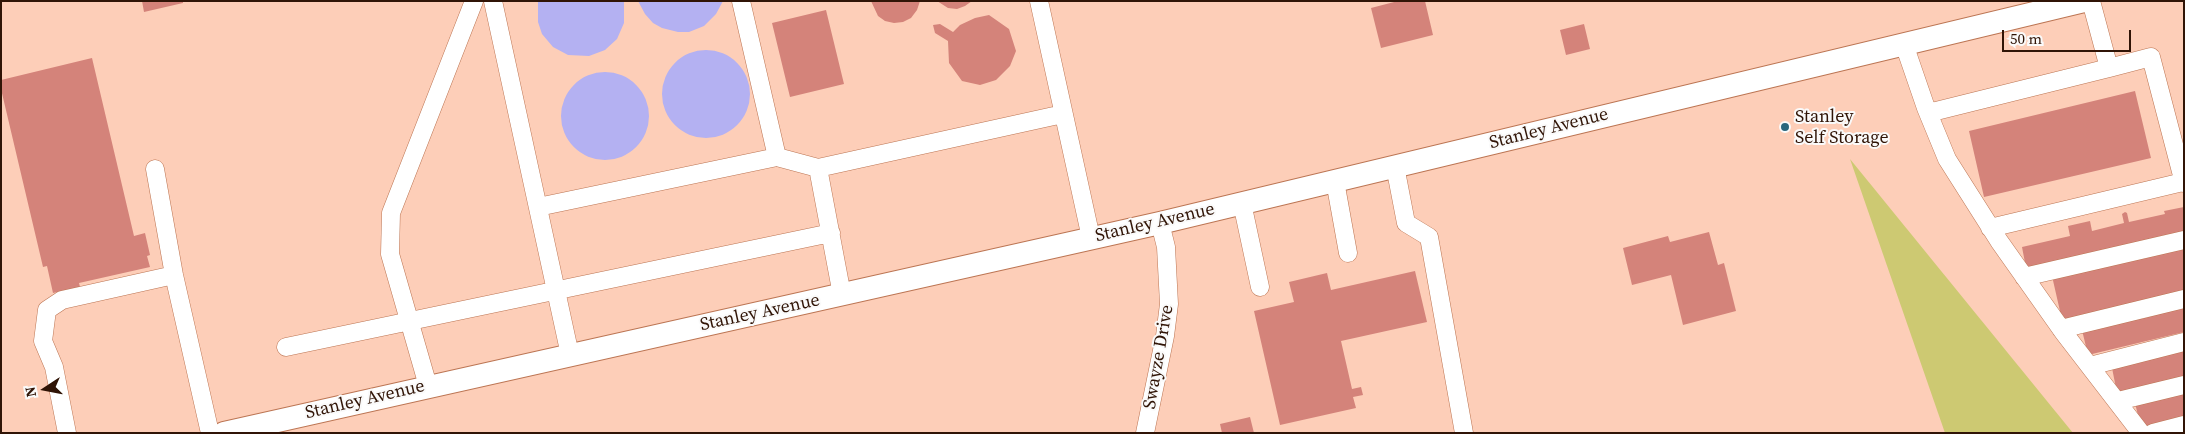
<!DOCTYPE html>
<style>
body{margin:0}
#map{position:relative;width:2185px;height:434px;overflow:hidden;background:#fdceb8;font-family:"Source Serif 4",serif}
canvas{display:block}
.frame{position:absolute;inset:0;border:2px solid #301406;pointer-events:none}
.north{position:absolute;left:20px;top:364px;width:50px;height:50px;-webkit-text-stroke:4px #fafafa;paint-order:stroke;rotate:259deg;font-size:14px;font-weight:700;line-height:20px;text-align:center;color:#301406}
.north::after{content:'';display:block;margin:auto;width:18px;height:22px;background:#301406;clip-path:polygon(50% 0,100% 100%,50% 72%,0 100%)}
.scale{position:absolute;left:2002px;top:30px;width:129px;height:22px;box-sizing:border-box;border:2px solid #301406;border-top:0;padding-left:6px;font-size:15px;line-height:18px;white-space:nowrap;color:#301406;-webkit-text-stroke:4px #fafafa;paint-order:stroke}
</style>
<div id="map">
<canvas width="2185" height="434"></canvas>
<div class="frame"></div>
<div class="north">N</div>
<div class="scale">50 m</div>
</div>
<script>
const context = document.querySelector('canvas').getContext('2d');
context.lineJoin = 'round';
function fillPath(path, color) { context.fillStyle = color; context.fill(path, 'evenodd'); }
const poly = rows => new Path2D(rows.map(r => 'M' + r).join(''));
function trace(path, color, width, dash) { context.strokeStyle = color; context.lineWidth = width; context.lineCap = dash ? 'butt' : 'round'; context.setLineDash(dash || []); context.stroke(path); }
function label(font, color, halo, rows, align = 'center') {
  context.font = font + ' "Source Serif 4",serif'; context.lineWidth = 4; context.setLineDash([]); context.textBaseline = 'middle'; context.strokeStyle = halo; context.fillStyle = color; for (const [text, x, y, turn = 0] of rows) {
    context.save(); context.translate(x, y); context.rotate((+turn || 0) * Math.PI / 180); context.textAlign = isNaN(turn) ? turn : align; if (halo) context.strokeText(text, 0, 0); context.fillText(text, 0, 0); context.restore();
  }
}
fillPath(poly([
 [1850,159,2073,433,1945,433]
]), '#cdc972');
fillPath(poly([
 [538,1,624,1,624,23,617,39,605,50,589,56,568,55,553,47,542,34,538,22],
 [638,1,723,1,716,14,704,26,689,32,678,32,662,28,653,23,645,14],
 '662 94a44 44 0 1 1 88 0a44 44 0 1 1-88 0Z',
 '561 116a44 44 0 1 1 88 0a44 44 0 1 1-88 0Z'
]), '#b4b1f2');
fillPath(poly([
 [142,1,183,1,183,3,144,12],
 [871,1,920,1,917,10,911,18,903,22,894,23,885,21,878,16],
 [937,1,972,1,965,6,957,9,948,8],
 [1398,1,1425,1,1433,35,1381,48,1371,8],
 [826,10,844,84,790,97,772,23],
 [989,15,1009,29,1016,51,1010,66,996,80,980,85,962,81,949,63,948,41,935,33,933,25,940,24,953,32,960,25,975,18],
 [1584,24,1590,49,1566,55,1560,30],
 [92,58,134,236,145,233,150,255,147,256,150,267,79,283,80,287,53,293,47,266,43,267,1,89,1,80],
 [2135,91,2151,158,1984,197,1969,131],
 [2184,207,2184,233,2170,236,2170,234,2026,268,2022,247,2070,236,2068,226,2090,221,2092,231,2124,223,2122,214,2125,212,2127,213,2129,222,2165,214,2164,211],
 [1709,232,1718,265,1724,263,1736,311,1683,325,1671,275,1632,285,1623,248,1668,236,1670,242],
 [2184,245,2184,291,2062,320,2052,276],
 [1415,271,1427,322,1341,341,1352,389,1361,387,1363,395,1353,397,1356,408,1280,425,1254,311,1294,302,1289,282,1327,273,1331,290],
 [2184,306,2184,332,2088,355,2082,330],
 [2184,351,2184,377,2117,393,2112,368],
 [2184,391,2184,417,2141,428,2135,403],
 [1250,417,1254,433,1222,433,1220,424]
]), '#d4837a');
const minor = poly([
 [493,1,570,355],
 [741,1,777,157,818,168],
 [1039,1,1091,238],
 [2091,1,2109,68,2151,57,2184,183],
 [1904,44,1926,108,1947,159,1999,241,2064,333,2141,433],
 [1928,113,2109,68],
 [1395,166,1406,223,1429,237,1464,433],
 [155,169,174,275,210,433],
 [1335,181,1348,253],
 [1242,203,1260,287],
 [538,207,777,157],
 [1990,228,2183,182],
 [2024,277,2184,240],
 [842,295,818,168,1063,114],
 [2061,329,2184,299],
 [286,347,831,233],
 [2090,366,2184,342],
 [428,386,390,254,391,213,474,1],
 [2118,401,2184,385],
 [67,433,54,367,43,341,47,310,62,300,174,275],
 [1145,433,1165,336,1169,304,1166,247,1160,223],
 [2153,433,2184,425]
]);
const major = poly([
 [224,433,1160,223,2084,1]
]);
trace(minor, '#bc7553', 19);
trace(major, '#bc7553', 24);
trace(minor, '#fff', 18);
trace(major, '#fff', 22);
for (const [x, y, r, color] of [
 [1785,127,5,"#29667d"]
]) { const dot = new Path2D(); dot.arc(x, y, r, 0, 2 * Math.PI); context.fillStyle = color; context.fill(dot); trace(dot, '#fafafa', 2); }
label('18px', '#301406', '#fafafa', [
 ["Stanley",1795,117],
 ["Self Storage",1795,138]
], 'left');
label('18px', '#301406', '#fafafa', [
 ["Stanley Avenue",1549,129,-14],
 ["Stanley Avenue",1155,223,-13],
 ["Stanley Avenue",760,313,-12],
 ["Swayze Drive",1159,357,-80],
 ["Stanley Avenue",365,400,-13]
]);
</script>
